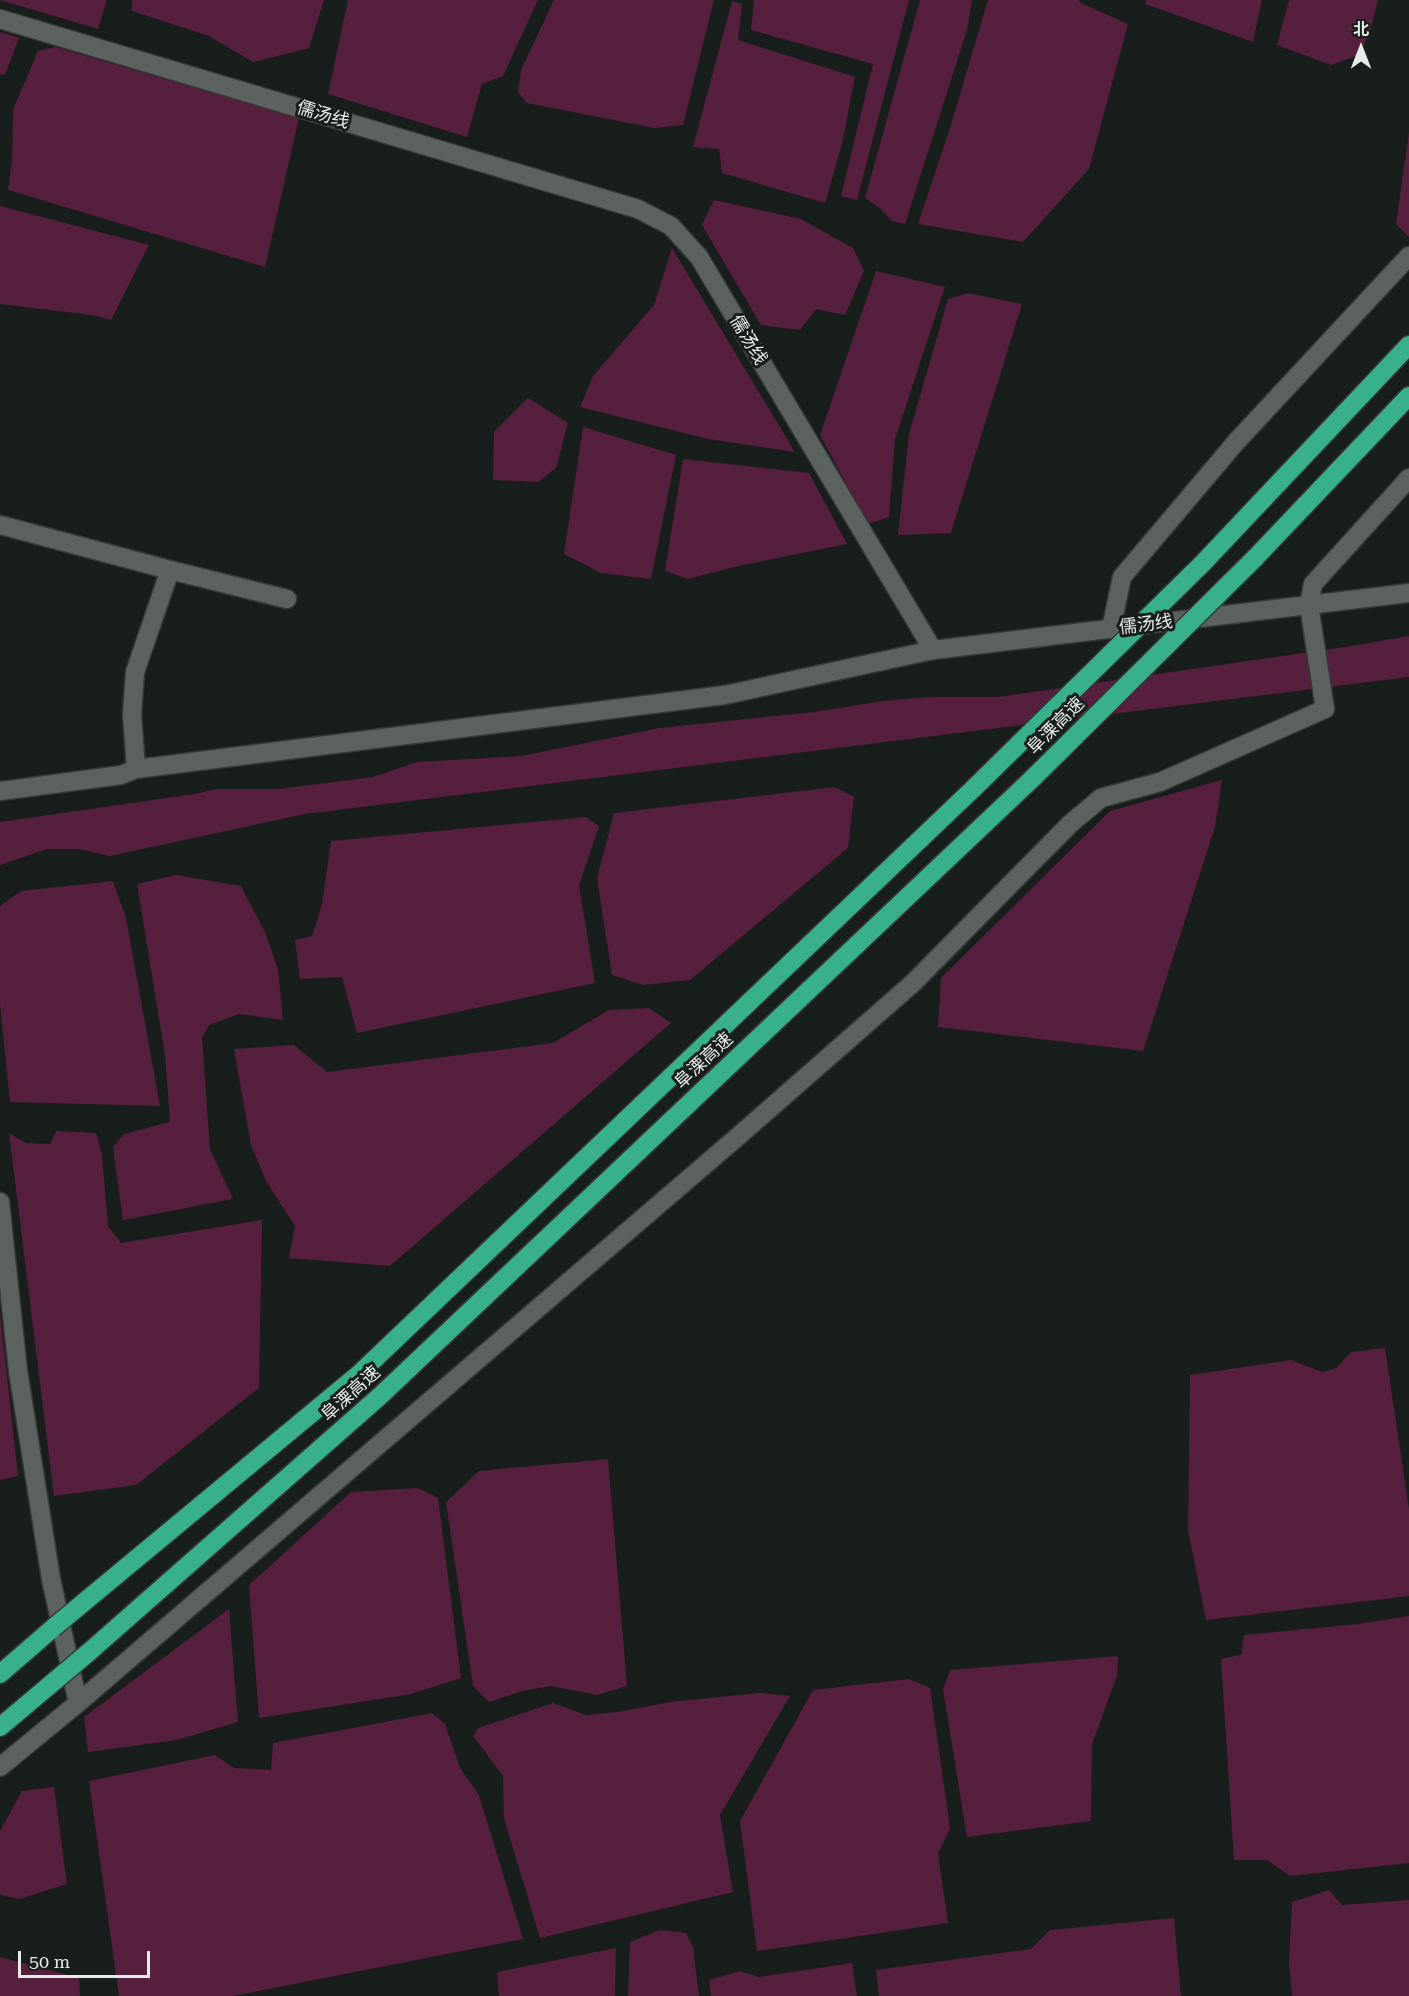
<!DOCTYPE html>
<meta charset="utf-8">
<style>
body{margin:0}
#map{position:relative;width:1409px;height:1996px;overflow:hidden;background:#181e1b;font-family:"Roboto Serif","Noto Sans SC",serif}
canvas{display:block}
.north{position:absolute;left:1331px;top:18px;width:60px;height:60px;-webkit-text-stroke:4px #181e1b;paint-order:stroke;rotate:0deg;font-size:16px;font-weight:700;line-height:24px;text-align:center;color:#e6eae8}
.north::after{content:'';display:block;margin:auto;width:21px;height:27px;background:#e6eae8;clip-path:polygon(50% 0,100% 100%,50% 72%,0 100%)}
.scale{position:absolute;left:18px;top:1951px;width:132px;height:27px;box-sizing:border-box;border:3px solid #e6eae8;border-top:0;padding-left:8px;font-size:18px;line-height:21px;white-space:nowrap;color:#e6eae8;-webkit-text-stroke:4px #181e1b;paint-order:stroke}
</style>
<div id="map">
<canvas width="1409" height="1996"></canvas>
<div class="north">北</div>
<div class="scale">50 m</div>
</div>
<script>
const context = document.querySelector('canvas').getContext('2d');
context.lineJoin = 'round';
function fillPath(path, color) { context.fillStyle = color; context.fill(path, 'evenodd'); }
const poly = rows => new Path2D(rows.map(r => 'M' + r).join(''));
function trace(path, color, width, dash) { context.strokeStyle = color; context.lineWidth = width; context.lineCap = dash ? 'butt' : 'round'; context.setLineDash(dash || []); context.stroke(path); }
function label(font, color, halo, rows, align = 'center') {
  context.font = font + ' "Roboto Serif","Noto Sans SC",serif'; context.lineWidth = 6; context.setLineDash([]); context.textBaseline = 'middle'; context.strokeStyle = halo; context.fillStyle = color; for (const [text, x, y, turn = 0] of rows) {
    context.save(); context.translate(x, y); context.rotate((+turn || 0) * Math.PI / 180); context.textAlign = isNaN(turn) ? turn : align; if (halo) context.strokeText(text, 0, 0); context.fillText(text, 0, 0); context.restore();
  }
}
fillPath(poly([
 [0,0,107,0,98,29],
 [132,0,324,0,309,48,253,62,209,36,132,11],
 [348,0,538,0,503,76,482,84,467,137,328,94],
 [554,0,714,0,683,125,654,128,527,103,518,92,521,70],
 [754,0,909,0,857,200,841,196,873,64,751,30],
 [920,0,972,0,967,30,905,224,892,221,881,209,865,198],
 [988,0,1079,0,1081,3,1128,24,1089,169,1023,242,918,224,950,128],
 [1146,0,1262,0,1253,42,1145,4],
 [1289,0,1378,0,1370,32,1359,55,1331,65,1277,45],
 [732,1,742,4,738,40,855,77,842,144,825,203,722,173,719,149,693,147],
 [0,32,19,38,5,75,0,74],
 [55,47,299,118,265,267,8,190,12,160,13,110,38,51],
 [1409,132,1409,237,1396,224],
 [714,200,801,219,853,248,864,271,845,315,816,309,800,330,761,325,702,225],
 [0,206,149,245,111,320,92,315,0,304],
 [672,248,795,452,708,439,580,407,593,376,654,305],
 [876,271,945,287,895,439,889,517,868,524,820,435],
 [968,293,1022,304,951,533,898,535,909,434,948,299],
 [528,398,568,423,556,468,538,482,493,480,494,432],
 [583,427,676,455,651,579,601,573,564,554],
 [683,459,809,473,847,544,738,566,688,579,665,571],
 [1409,636,1409,677,305,814,110,856,79,849,47,849,0,865,0,822,195,794,216,789,278,789,373,777,417,762,521,756,660,728,814,712,883,701,931,697,998,697,1352,646],
 [1222,780,1215,827,1143,1051,938,1027,941,978,1110,811],
 [835,787,854,797,848,848,690,980,643,985,612,975,597,878,614,813],
 [586,817,599,826,579,885,595,983,357,1033,342,977,300,979,295,940,312,936,322,904,331,841],
 [176,875,241,886,265,932,278,969,283,1020,239,1014,209,1025,202,1038,210,1149,233,1199,123,1220,113,1147,124,1134,170,1122,165,1055,137,884],
 [113,881,126,918,160,1106,10,1102,0,1004,0,906,21,891],
 [649,1008,671,1023,390,1266,289,1258,295,1226,266,1181,251,1145,234,1049,294,1045,327,1072,553,1043,609,1010],
 [56,1131,96,1133,102,1155,108,1226,121,1243,262,1220,259,1388,136,1485,54,1496,9,1133,26,1143,50,1144],
 [0,1313,18,1476,0,1480],
 [1385,1348,1409,1509,1409,1596,1206,1620,1188,1530,1190,1375,1291,1360,1322,1372,1336,1368,1351,1352],
 [608,1459,627,1686,597,1695,551,1686,522,1691,489,1702,473,1686,446,1502,479,1471],
 [418,1488,438,1498,461,1678,411,1694,259,1718,249,1585,351,1492],
 [229,1609,238,1722,177,1740,88,1752,84,1717],
 [1409,1616,1409,1863,1290,1876,1267,1860,1234,1860,1221,1659,1241,1655,1244,1635,1358,1624],
 [1118,1656,1117,1676,1092,1744,1091,1821,967,1837,943,1689,950,1670],
 [909,1679,930,1688,950,1828,938,1854,948,1923,757,1951,740,1821,813,1690],
 [760,1693,790,1696,720,1815,733,1892,540,1938,504,1818,503,1776,473,1736,478,1728,553,1703,586,1715,618,1712,670,1702],
 [432,1713,445,1724,460,1768,479,1795,523,1939,233,1996,119,1996,89,1781,215,1755,234,1768,271,1770,273,1743],
 [54,1787,67,1884,19,1899,0,1895,0,1831,22,1791],
 [1329,1890,1342,1905,1409,1900,1409,1996,1292,1996,1289,1963,1292,1902],
 [1174,1918,1181,1996,879,1996,876,1970,1031,1949,1050,1930],
 [660,1930,686,1933,693,1947,699,1996,628,1996,630,1942],
 [616,1948,615,1996,499,1996,497,1972],
 [0,1957,79,1978,80,1996,0,1996],
 [852,1963,857,1996,711,1996,709,1980,740,1971,759,1977]
]), '#561f3d');
const street = poly([
 [0,525,170,570,287,599],
 [136,769,132,714,135,672,170,570],
 [0,791,121,775,136,769,725,695,933,650],
 [0,1202,18,1371,51,1579,78,1703],
 [0,1767,78,1703,735,1139,913,983,1070,824,1101,798,1160,782,1325,709,1309,605]
]);
const secondary = poly([
 [0,19,638,209,671,226,699,257,933,650,1409,593],
 [1309,605,1313,584,1409,478],
 [1111,629,1122,577,1236,442,1409,256]
]);
const highway = poly([
 [1255,558,1409,396],
 [1203,563,1409,345],
 [83,1603,359,1374,974,788],
 [89,1652,380,1396,1033,778],
 [0,1674,53,1628],
 [0,1727,57,1679]
]);
trace(street, '#363a38', 21);
trace(secondary, '#363a38', 21);
trace(highway, '#363a38', 21);
trace(street, '#5b625f', 18);
trace(secondary, '#5b625f', 18);
trace(highway, '#37b08b', 18);
const highwayBridge = poly([
 [1033,778,1255,558],
 [974,788,1203,563],
 [53,1628,83,1603],
 [57,1679,89,1652]
]);
trace(highwayBridge, '#363a38', 21, []);
trace(highwayBridge, '#37b08b', 18);
label('18px', '#e6eae8', '#181e1b', [
 ["儒汤线",323,115,17],
 ["儒汤线",748,340,59],
 ["儒汤线",1146,625,-7],
 ["阜溧高速",1056,726,-45],
 ["阜溧高速",704,1061,-43],
 ["阜溧高速",351,1394,-42]
]);
</script>
